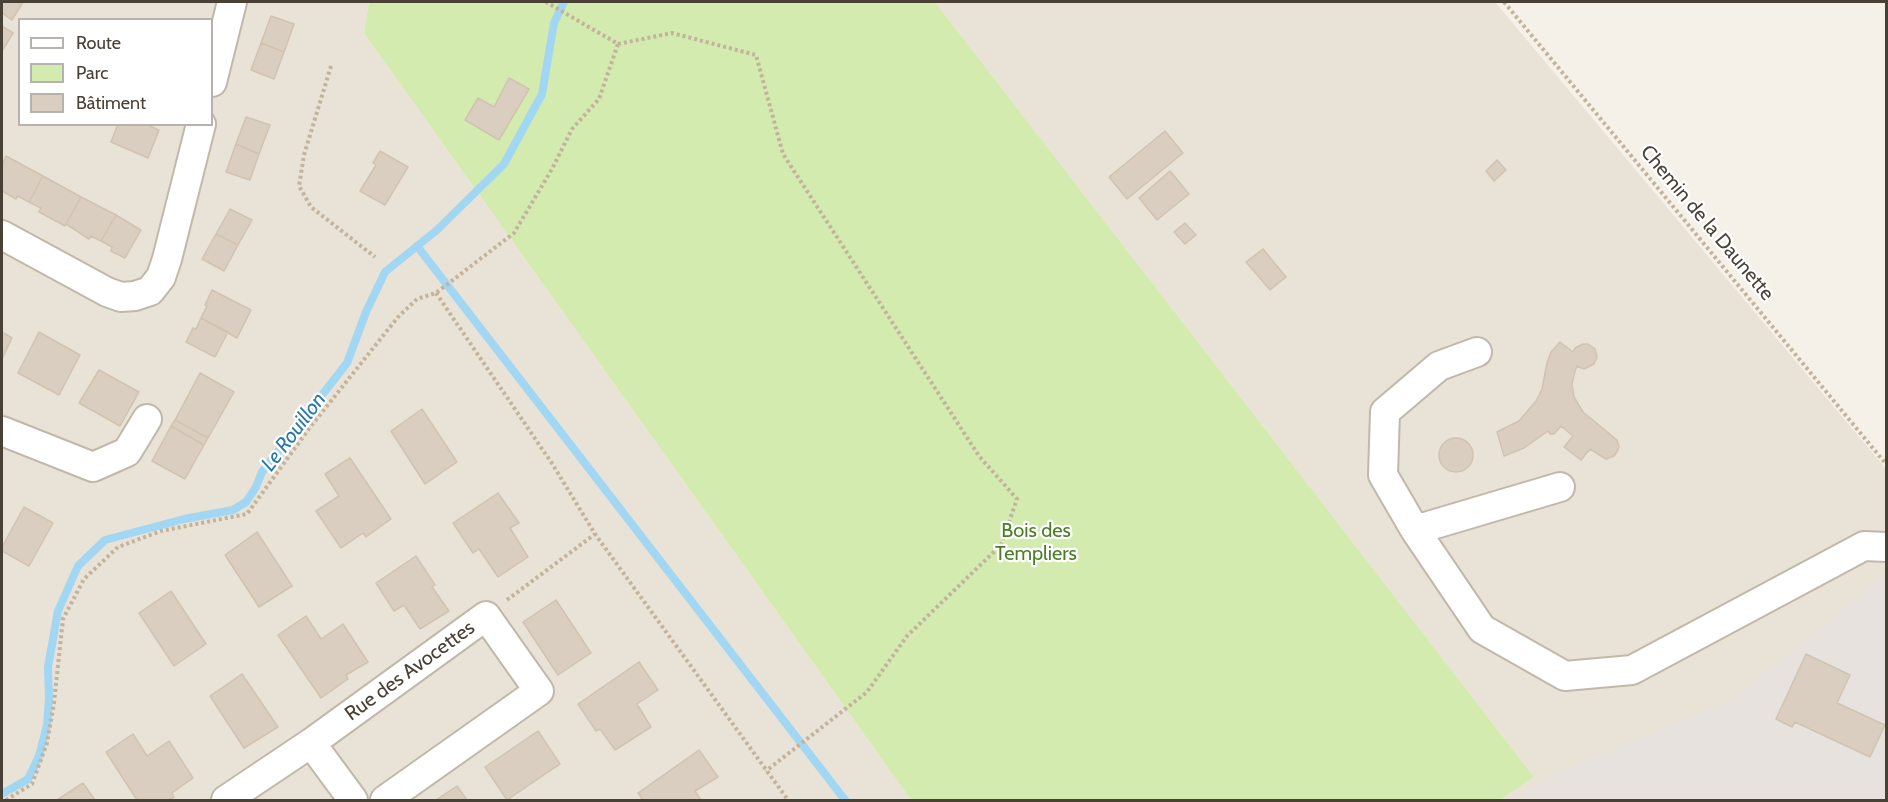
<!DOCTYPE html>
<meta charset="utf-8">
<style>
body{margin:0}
#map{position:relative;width:1888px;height:802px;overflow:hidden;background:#f5f0e8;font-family:Cabin,sans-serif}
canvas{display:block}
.frame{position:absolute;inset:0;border:3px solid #494136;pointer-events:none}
.legend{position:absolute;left:18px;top:18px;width:195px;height:108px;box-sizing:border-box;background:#fff;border:2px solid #b6b3af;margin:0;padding:8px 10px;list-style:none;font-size:18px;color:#494136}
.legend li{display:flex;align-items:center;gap:12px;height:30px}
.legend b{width:30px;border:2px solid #b6b3af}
</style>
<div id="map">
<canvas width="1888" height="802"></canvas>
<div class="frame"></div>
<ul class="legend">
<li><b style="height:8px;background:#fff"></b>Route</li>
<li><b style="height:16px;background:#d3ebaf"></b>Parc</li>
<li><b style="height:16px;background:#dacec0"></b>Bâtiment</li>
</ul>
</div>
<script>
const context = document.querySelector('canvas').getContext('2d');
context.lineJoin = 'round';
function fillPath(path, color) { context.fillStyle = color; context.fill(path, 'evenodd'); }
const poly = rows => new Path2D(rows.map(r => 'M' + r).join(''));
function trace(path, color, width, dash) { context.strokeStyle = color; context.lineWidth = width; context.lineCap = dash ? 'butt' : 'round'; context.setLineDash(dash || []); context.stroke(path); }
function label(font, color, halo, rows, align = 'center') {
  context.font = font + ' Cabin,sans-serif'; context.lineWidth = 4.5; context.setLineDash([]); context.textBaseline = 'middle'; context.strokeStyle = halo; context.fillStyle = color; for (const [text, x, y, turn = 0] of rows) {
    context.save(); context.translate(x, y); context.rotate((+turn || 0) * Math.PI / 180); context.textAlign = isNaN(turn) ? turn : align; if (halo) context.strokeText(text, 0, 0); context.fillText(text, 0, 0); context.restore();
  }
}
fillPath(poly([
 [2,2,369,2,364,33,911,800,2,800],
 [20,20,212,20,212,124,20,124],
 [935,2,1495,2,1886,469,1886,800,1500,800,1534,777]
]), '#e9e2d6');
fillPath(poly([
 [1886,574,1886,800,1517,800,1555,774,1729,701]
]), '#e7e2dd');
fillPath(poly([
 [369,2,935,2,1534,777,1500,800,911,800,364,33]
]), '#d3ebaf');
trace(poly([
 [417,246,845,800],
 [2,794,28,779,39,756,47,725,49,698,48,667,58,611,78,566,105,540,184,519,233,510,246,502,256,487,262,472,347,363,366,312,385,272,437,230,504,164,542,94,554,23,564,2]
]), '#a2d7f4', 8);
const building = poly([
 [2,2,23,2,12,20,2,13,2,2],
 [271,16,294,24,284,52,261,43,271,16],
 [2,26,13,33,2,51,2,26],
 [261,43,284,52,274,79,251,70,261,43],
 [509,78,529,89,499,140,465,120,478,98,494,107,509,78],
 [246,117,270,125,259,154,236,144,246,117],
 [118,124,145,124,159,130,148,158,111,142,118,124],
 [1165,131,1183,153,1127,199,1109,177,1165,131],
 [236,144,259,154,250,180,226,172,236,144],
 [380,151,408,167,385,205,360,191,376,165,373,163,380,151],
 [6,156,43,176,29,202,18,196,16,199,2,191,2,166,6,156],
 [1497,160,1506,170,1494,181,1486,171,1497,160],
 [1170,171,1189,194,1157,220,1139,198,1170,171],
 [43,176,81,197,65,226,39,212,41,208,29,202,43,176],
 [81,197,116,215,101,241,91,236,89,239,66,224,81,197],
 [230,209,252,220,238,245,216,234,230,209],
 [116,215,141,230,125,258,111,251,112,247,101,241,116,215],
 [1185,223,1196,235,1185,244,1174,232,1185,223],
 [216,234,238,245,224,271,202,259,216,234],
 [1263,249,1286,277,1270,290,1246,262,1263,249],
 [212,290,251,310,237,338,201,318,207,306,205,305,212,290],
 [201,318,228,332,215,357,186,342,193,328,196,329,201,318],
 [2,332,12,338,2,359,2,332],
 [39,332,80,355,59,395,18,373,39,332],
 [1560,342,1573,352,1575,348,1583,344,1588,344,1595,349,1597,357,1594,364,1584,369,1577,366,1575,371,1572,384,1574,397,1583,412,1617,440,1619,447,1617,452,1614,456,1606,459,1590,449,1581,460,1564,447,1573,436,1561,426,1554,434,1550,434,1548,431,1524,448,1504,456,1497,432,1519,421,1536,401,1542,389,1547,363,1551,352,1560,342],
 [99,370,139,392,120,426,79,403,99,370],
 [200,373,234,392,208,438,175,420,200,373],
 [422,409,457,462,425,484,391,431,422,409],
 [175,420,208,438,204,445,171,426,175,420],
 [171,426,204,445,185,479,152,461,171,426],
 '1439 455a17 17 0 1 1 34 0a17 17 0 1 1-34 0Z',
 [350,458,391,519,366,537,363,533,341,548,316,511,339,496,325,474,350,458],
 [498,493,519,523,510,528,528,557,498,577,479,549,473,553,453,523,498,493],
 [24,507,53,523,29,566,2,551,2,547,24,507],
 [257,532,292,586,259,607,225,555,257,532],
 [416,556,435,585,432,587,449,611,420,629,404,605,394,611,376,583,416,556],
 [171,591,206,644,174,666,139,613,171,591],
 [556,600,591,653,558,675,523,622,556,600],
 [306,616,321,639,343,624,368,662,346,675,348,679,321,698,278,635,306,616],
 [1806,654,1850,675,1837,703,1885,725,1870,757,1795,722,1792,727,1776,719,1806,654],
 [639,662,658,690,637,704,651,727,615,750,600,729,596,731,578,704,639,662],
 [242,674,278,727,244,748,210,696,242,674],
 [538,731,560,764,507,800,485,767,538,731],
 [133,734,147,756,169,741,193,778,172,793,174,797,168,800,137,800,106,752,133,734],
 [699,750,718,777,695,791,701,800,643,800,638,793,699,750],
 [83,783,95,800,57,800,83,783],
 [457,786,467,800,436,800,457,786]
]);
fillPath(building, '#dacec0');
trace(building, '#d2c3b0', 1.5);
const minor = poly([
 [212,82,232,2],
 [2,235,107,292,121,297,135,296,150,291,161,277,167,259,201,124],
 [2,431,93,467,127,452,147,419],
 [1560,487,1415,530,1482,629,1565,676,1632,670,1864,546,1886,547],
 [1415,530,1383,475,1385,412,1439,366,1477,352],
 [311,743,486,616,539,691,385,800],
 [226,800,311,743,353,800]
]);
trace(minor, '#c1b8aa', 32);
trace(poly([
 [1504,2,1886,464],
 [618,44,672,33,756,55,783,154,979,456,1017,499,1001,545,907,636,867,692,766,771],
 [331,66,304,155,299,186,311,207,375,257],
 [436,293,553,465,595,534,788,800],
 [507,600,595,534],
 [6,800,32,784,47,743,54,703,63,619,84,579,118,547,161,531,247,514,311,426,398,317,417,299,436,293,514,233,552,169,572,129,599,99,618,44,546,2]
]), '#c3b39b', 4, [3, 3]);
trace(minor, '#fff', 28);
label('20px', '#494136', '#fff', [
 ["Chemin de la Daunette",1707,223,50],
 ["Rue des Avocettes",410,671,-36]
]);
label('20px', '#4c7e26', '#fff', [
 ["Bois des",1036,531],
 ["Templiers",1036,554]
]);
label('italic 21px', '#2879a9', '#fff', [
 ["Le Rouillon",294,432,-53]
]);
</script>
